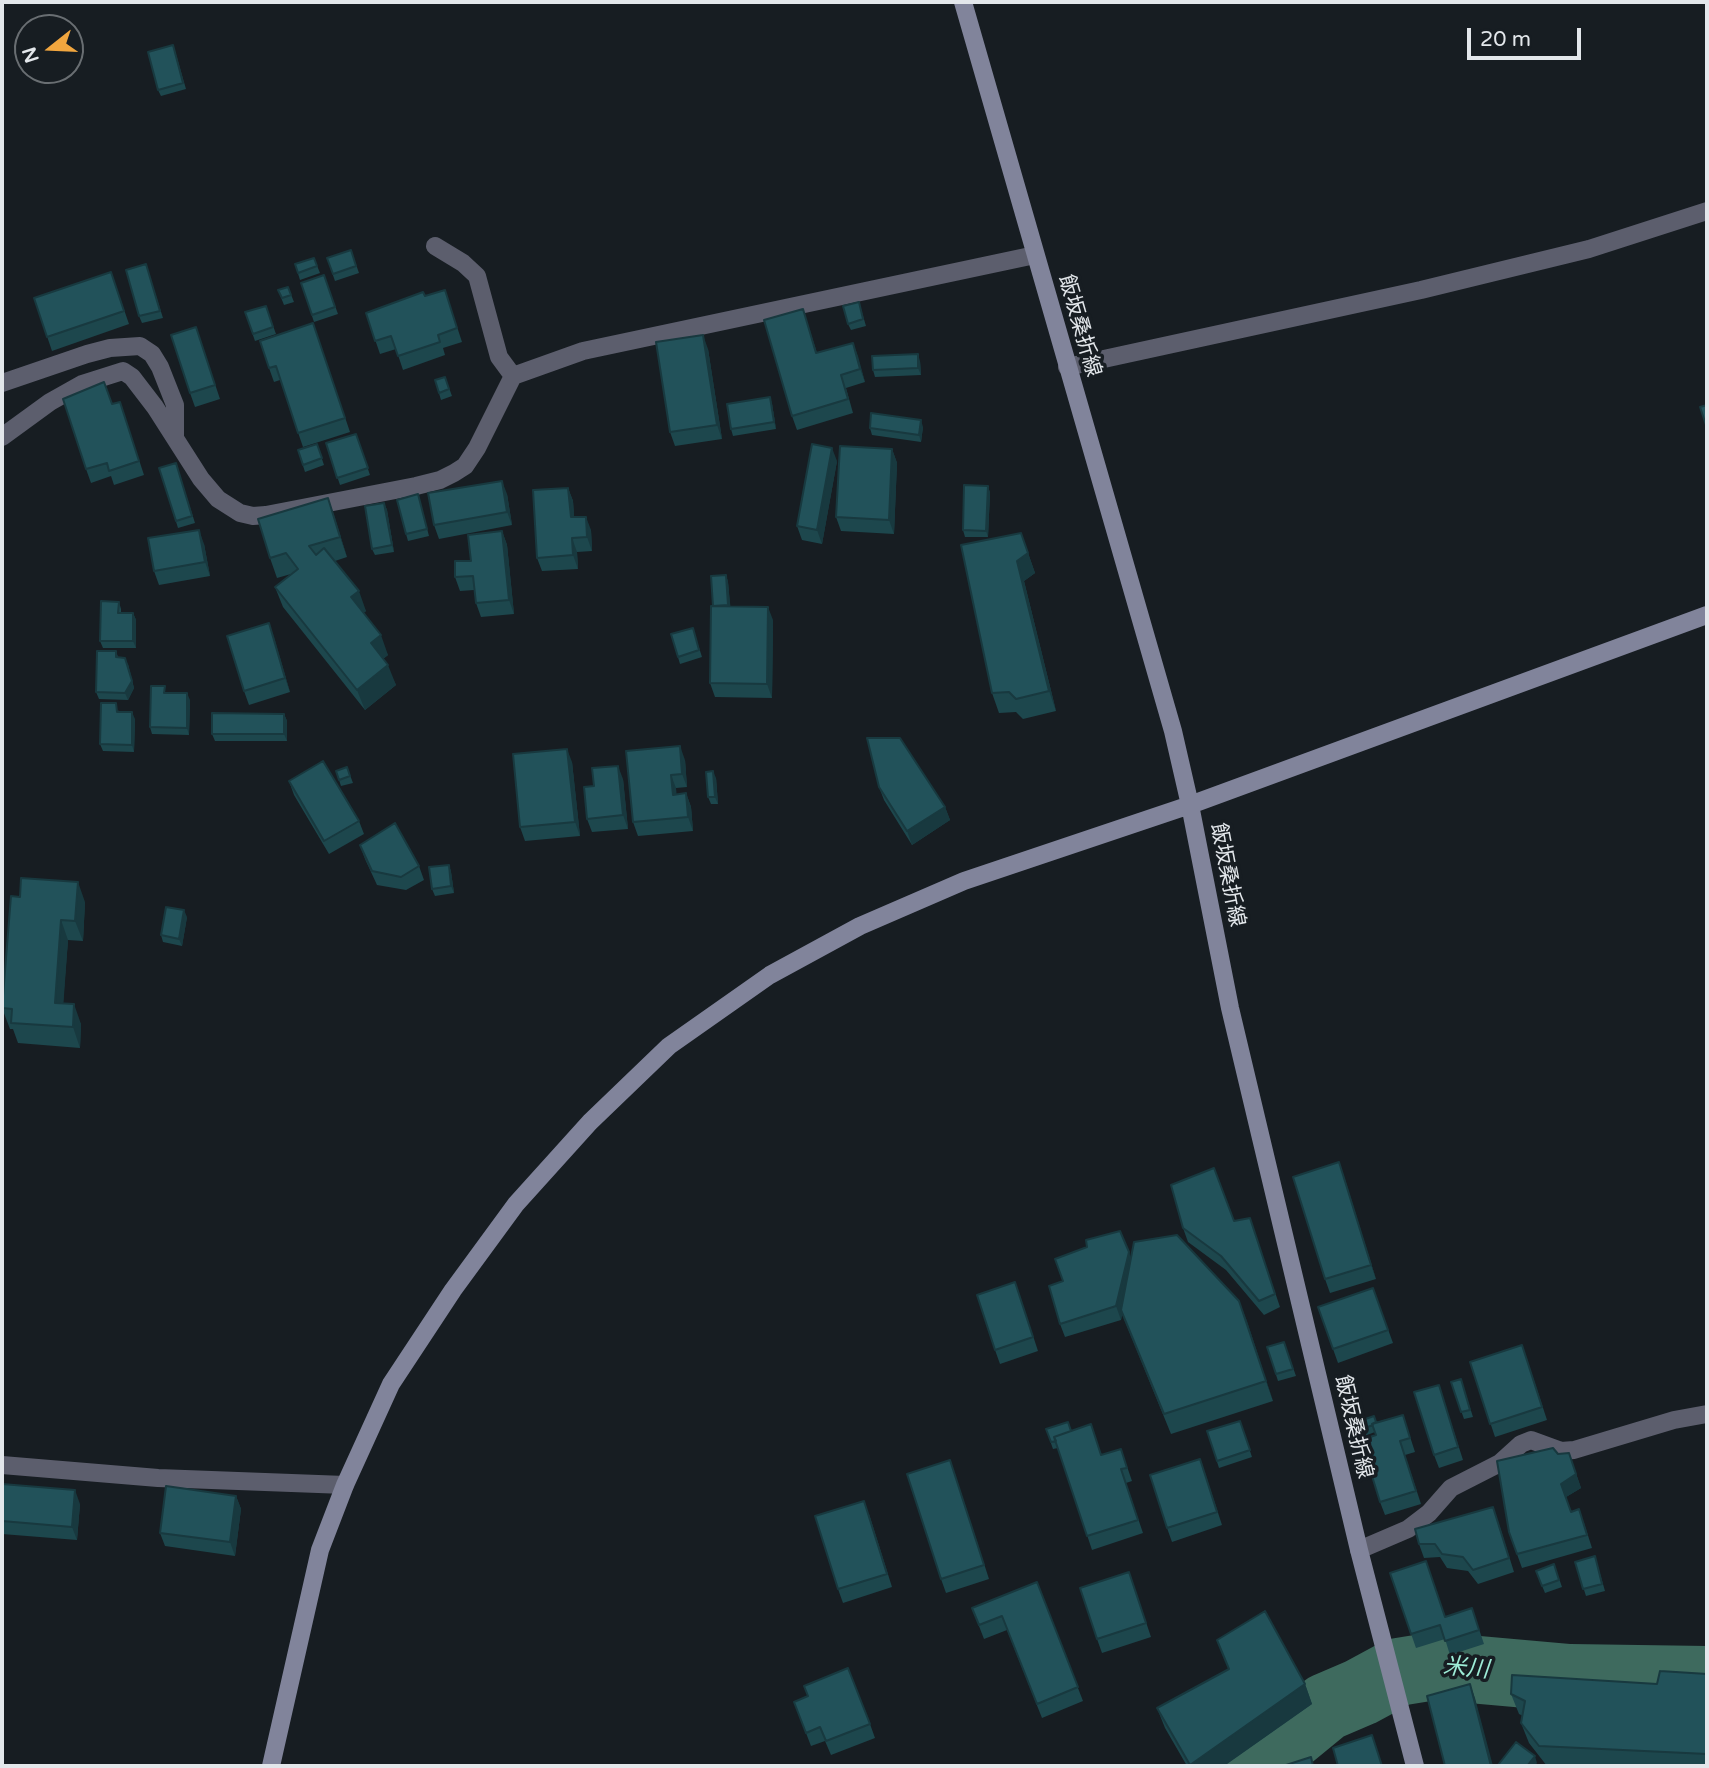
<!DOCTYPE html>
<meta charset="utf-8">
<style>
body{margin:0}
#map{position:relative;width:1709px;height:1768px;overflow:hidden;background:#171d22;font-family:"Varela Round",sans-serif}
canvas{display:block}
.frame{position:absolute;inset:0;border:4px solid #e3e7eb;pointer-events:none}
.north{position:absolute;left:14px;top:14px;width:70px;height:70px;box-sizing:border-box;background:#171d22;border:2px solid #696e72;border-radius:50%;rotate:252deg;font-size:19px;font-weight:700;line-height:28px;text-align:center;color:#e3e7eb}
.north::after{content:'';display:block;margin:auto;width:24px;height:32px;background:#f1a63f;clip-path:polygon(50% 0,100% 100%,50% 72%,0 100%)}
.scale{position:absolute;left:1467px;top:28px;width:114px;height:32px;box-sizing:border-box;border:4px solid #e3e7eb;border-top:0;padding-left:9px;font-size:21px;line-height:24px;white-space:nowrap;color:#e3e7eb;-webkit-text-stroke:5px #171d22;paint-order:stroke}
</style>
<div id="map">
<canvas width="1709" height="1768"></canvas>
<div class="frame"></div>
<div class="north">N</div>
<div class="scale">20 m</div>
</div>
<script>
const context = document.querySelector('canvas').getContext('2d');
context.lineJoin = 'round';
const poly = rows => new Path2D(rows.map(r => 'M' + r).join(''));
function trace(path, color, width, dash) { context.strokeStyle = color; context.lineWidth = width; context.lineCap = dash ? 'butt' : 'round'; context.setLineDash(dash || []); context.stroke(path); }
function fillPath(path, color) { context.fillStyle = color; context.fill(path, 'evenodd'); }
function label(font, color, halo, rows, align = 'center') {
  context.font = font + ' "Varela Round","Noto Sans JP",sans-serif'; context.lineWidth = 7; context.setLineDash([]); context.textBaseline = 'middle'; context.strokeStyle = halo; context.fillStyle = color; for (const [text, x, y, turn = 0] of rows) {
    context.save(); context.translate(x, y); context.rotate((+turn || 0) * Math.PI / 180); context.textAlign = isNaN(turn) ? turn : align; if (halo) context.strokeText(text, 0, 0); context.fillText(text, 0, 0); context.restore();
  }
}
trace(poly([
 [1254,1766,1326,1707,1361,1692,1398,1672,1435,1666,1570,1678,1707,1680]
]), '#3e6a5e', 68);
trace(poly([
 [435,246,463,263,477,276,499,357,513,376],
 [1067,367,1421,290,1589,249,1707,211],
 [2,383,87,354,110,348,140,346,152,354,160,367,175,405,175,438],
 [2,437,50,402,82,384,123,371,132,377,155,407,201,479,218,499,240,513,253,516,266,515,416,486,440,480,454,473,465,466,477,448,513,376,583,351,1035,255],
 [2,1465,158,1478,345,1485],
 [1359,1550,1408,1529,1429,1513,1451,1488,1500,1463,1521,1444,1531,1440,1561,1451,1574,1450,1674,1420,1707,1414]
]), '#5c5e6d', 18);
trace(poly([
 [963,2,1173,731,1190,805,1230,1008,1359,1550,1415,1766],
 [271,1766,320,1550,345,1485,391,1384,453,1290,516,1204,590,1122,669,1046,770,975,860,926,964,881,1190,805,1707,615]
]), '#81849b', 18);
fillPath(poly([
 [175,51,186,89,161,96,158,90],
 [351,250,359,273,335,281,327,258],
 [314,258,320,273,300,280,295,264],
 [146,264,163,318,142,323,139,316],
 [111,272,129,324,52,351,34,298],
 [324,275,338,314,314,322,301,283],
 [288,287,294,302,284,305,278,290],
 [445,290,462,342,443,348,445,355,403,370,396,349,380,354,366,313],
 [266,306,276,334,255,341,245,312],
 [803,309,817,353,853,343,865,382,846,388,853,413,797,430,792,416],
 [861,309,866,326,851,330,848,324],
 [313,323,350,432,303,447,280,380,274,382,269,368],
 [196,327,220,399,195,407,190,393],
 [708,349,722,439,675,446,670,432],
 [920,361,921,375,875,377,873,370],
 [445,377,452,396,441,400,435,380],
 [770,397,772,404,776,429,733,436,731,429],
 [120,402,144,475,114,485,111,476,91,483,86,469,112,404],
 [923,427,921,442,872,435,870,428],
 [356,434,370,475,340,485,326,443],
 [317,444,324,465,305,472,298,450],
 [892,449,897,463,894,534,841,531,836,517],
 [837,461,822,544,802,540,797,526],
 [176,463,195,523,178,528,159,468],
 [988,486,990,493,988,537,965,537,963,530],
 [568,488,573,501,574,517,591,530,592,551,577,552,578,569,542,571,537,558],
 [507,494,512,525,439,539,434,525],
 [328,498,347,557,335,561,366,611,363,613,388,655,383,659,396,685,365,710,283,607,275,587,291,574,277,578,270,558],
 [420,501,429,536,408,541,406,534],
 [384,503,387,510,394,552,375,555,372,549],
 [502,531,507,545,514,614,481,617,476,603,474,590,460,591,455,577],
 [1021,533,1035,573,1024,581,1056,711,1023,719,1016,712,999,713,992,693],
 [204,544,210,576,159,585,154,571],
 [726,575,728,582,730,606,773,620,772,698,715,697,710,683,713,606],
 [119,602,121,609,121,613,133,613,136,620,136,648,103,648,100,641],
 [269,623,290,692,249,705,244,691],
 [671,634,695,635,702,657,680,664],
 [116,651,118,657,128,664,134,688,128,700,99,699,96,692],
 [167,693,190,700,189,735,152,734,150,727],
 [119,710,119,712,135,719,134,752,103,751,100,744],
 [284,714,287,721,287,741,215,741,212,734],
 [626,751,685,760,687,787,676,788,676,794,686,793,691,807,693,831,638,836,633,822],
 [572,762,580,836,525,841,520,827],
 [347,767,353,783,341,786,336,771],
 [716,778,718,804,711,804,708,797],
 [623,779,628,829,592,832,587,819,594,786],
 [289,781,359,821,364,834,329,854,294,795],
 [879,787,945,807,950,820,912,845,884,800],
 [360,845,419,866,424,880,406,890,377,885,365,859],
 [449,865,451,872,454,893,435,896,432,889],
 [11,896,85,902,83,941,68,940,63,1003,81,1024,80,1048,18,1043,13,1029,10,1029,2,1008],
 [187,917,182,946,163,942,161,935],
 [1339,1162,1376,1279,1330,1293,1325,1279],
 [1250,1218,1280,1307,1264,1315,1226,1270,1188,1242,1183,1228],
 [1131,1258,1239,1301,1273,1401,1171,1434,1122,1314,1121,1320,1065,1337,1060,1324],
 [1373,1288,1393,1343,1338,1363,1318,1307],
 [1020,1296,1038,1351,1000,1364,995,1350],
 [1284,1342,1296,1376,1278,1381,1267,1347],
 [1527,1359,1547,1420,1495,1437,1470,1362],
 [1461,1379,1473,1417,1464,1419,1451,1382],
 [1439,1385,1463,1460,1439,1468,1434,1455],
 [1403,1415,1415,1452,1405,1455,1421,1504,1385,1515,1380,1502,1375,1432,1359,1438,1354,1423,1376,1422],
 [1240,1421,1252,1457,1219,1468,1207,1431],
 [1046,1429,1072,1431,1102,1455,1121,1449,1132,1481,1126,1483,1143,1533,1092,1550,1058,1448,1053,1449],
 [1569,1453,1581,1488,1566,1497,1571,1512,1584,1523,1592,1548,1522,1568,1509,1532,1558,1454],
 [1205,1473,1222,1525,1172,1542,1167,1528],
 [955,1474,989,1579,946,1593,941,1579],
 [2,1484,80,1504,77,1540,2,1534],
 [236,1496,241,1509,235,1556,165,1546,160,1533],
 [869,1514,892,1587,843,1603,838,1589],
 [1498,1521,1514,1572,1478,1584,1468,1571,1447,1568,1440,1557,1424,1558,1419,1544],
 [1575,1562,1597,1563,1605,1591,1586,1596],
 [1554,1564,1562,1587,1545,1593,1536,1571],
 [1390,1573,1446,1617,1472,1608,1484,1644,1450,1655,1445,1639,1416,1648],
 [1037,1582,1083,1701,1042,1718,1007,1630,984,1639,972,1608],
 [1134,1586,1151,1637,1102,1653,1097,1639],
 [1707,1674,1707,1766,1547,1766,1529,1743,1521,1723,1523,1716,1519,1714,1511,1694,1657,1684],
 [1305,1684,1312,1704,1224,1766,1187,1766,1165,1728,1157,1708],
 [794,1702,870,1724,875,1738,831,1755,825,1741,811,1746]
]), '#1d474d');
fillPath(poly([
 [703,335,708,349,722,439,717,425],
 [853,343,858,356,865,382,860,369],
 [918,354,920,361,921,375,918,368],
 [770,397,772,404,776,429,774,422],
 [921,420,923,427,921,442,919,435],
 [832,448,837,461,822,544,817,530],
 [892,449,897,463,894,534,889,520],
 [502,481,507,494,512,525,507,512],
 [988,486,990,493,988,537,986,531],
 [568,488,573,501,575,531,571,517],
 [328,498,335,518,347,557,340,537],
 [384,503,387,510,394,552,392,545],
 [586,517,591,530,592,551,587,537],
 [199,530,204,544,210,576,205,562],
 [502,531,507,545,514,614,509,600],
 [572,538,577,552,578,569,573,555],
 [1028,553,1035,573,1024,581,1056,711,1049,691,1017,561],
 [726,575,728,582,731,612,728,605],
 [359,591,366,611,358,618,351,597],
 [768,607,773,620,772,698,767,684],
 [133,613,136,620,136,648,133,641],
 [269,623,274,637,290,692,285,678],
 [381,635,388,655,378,663,371,643],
 [125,658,134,688,128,700,125,693],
 [388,665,396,685,365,710,357,690],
 [187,693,190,700,189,735,187,728],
 [132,712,135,719,134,752,132,745],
 [284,714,287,721,287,741,284,734],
 [680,746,685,760,687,787,682,774],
 [567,749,572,762,580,836,575,822],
 [618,766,623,779,628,829,623,815],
 [713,771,716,778,718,804,715,797],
 [671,775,676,788,678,808,673,795],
 [686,793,691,807,693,831,688,817],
 [945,807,950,820,912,845,907,831],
 [449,865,451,872,454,893,451,886],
 [78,882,85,902,83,941,75,921],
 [184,910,187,917,182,946,179,939],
 [61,920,68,940,62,1023,55,1003],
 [74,1004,81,1024,80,1048,73,1027],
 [1339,1162,1344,1176,1376,1279,1371,1265],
 [1129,1252,1134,1266,1121,1320,1116,1306],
 [1239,1301,1247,1321,1273,1401,1266,1381],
 [1569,1453,1581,1488,1566,1497,1561,1484],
 [75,1490,80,1504,77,1540,72,1527],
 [236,1496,241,1509,235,1556,230,1542],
 [1305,1684,1312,1704,1224,1766,1190,1766,1190,1765],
 [1470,1684,1475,1698,1493,1766,1491,1766],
 [1535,1756,1537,1763,1535,1766,1527,1766]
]), '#18393f');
const building = poly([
 [173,45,183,83,158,90,148,52,173,45],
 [351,250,356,266,333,274,327,258,351,250],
 [314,258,317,266,298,273,295,264,314,258],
 [146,264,160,311,139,316,126,270,146,264],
 [111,272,124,311,47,337,34,298,111,272],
 [324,275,335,307,312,315,301,283,324,275],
 [288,287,291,295,282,298,278,290,288,287],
 [445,290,457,328,438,335,440,342,398,356,391,336,375,341,366,313,423,292,425,296,445,290],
 [859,302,863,319,848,324,843,306,859,302],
 [266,306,273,327,253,334,245,312,266,306],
 [803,309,816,353,853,343,860,369,841,375,848,399,792,416,764,320,803,309],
 [313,323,345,418,298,433,276,366,269,368,260,341,313,323],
 [196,327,215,385,190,393,171,335,196,327],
 [703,335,717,425,670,432,656,342,703,335],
 [918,354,918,368,873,370,872,356,918,354],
 [445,377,449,389,439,393,435,380,445,377],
 [104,382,112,404,120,402,139,461,109,471,107,463,86,469,63,399,104,382],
 [770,397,774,422,731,429,727,404,770,397],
 [1707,405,1707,428,1700,407,1707,405],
 [871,413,921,420,919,435,870,428,871,413],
 [356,434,368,468,337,478,326,443,356,434],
 [317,444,322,458,303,465,298,450,317,444],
 [812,444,832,448,817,530,797,526,812,444],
 [840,446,892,449,889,520,836,517,840,446],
 [176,463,192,516,176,521,159,468,176,463],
 [502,481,507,512,434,525,428,493,502,481],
 [964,485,988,486,986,531,963,530,964,485],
 [568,488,571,517,586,517,587,537,572,538,573,555,537,558,533,490,568,488],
 [418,494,427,529,406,534,397,500,418,494],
 [328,498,340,537,309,546,316,555,324,548,359,591,351,597,381,635,371,643,388,665,357,690,275,587,298,569,286,553,270,558,258,519,328,498],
 [384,503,392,545,372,549,365,506,384,503],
 [199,530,205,562,154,571,148,538,199,530],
 [502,531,509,600,476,603,473,576,455,577,455,561,471,561,468,535,502,531],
 [1021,533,1028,553,1017,561,1049,691,1016,699,1009,692,992,693,961,545,1021,533],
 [726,575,728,605,713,606,711,576,726,575],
 [101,601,119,602,118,613,133,613,133,641,100,641,101,601],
 [711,606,768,607,767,684,710,683,711,606],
 [269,623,285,678,244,691,227,636,269,623],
 [693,628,699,650,678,657,671,634,693,628],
 [97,651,116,651,116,657,125,658,132,681,125,693,96,692,97,651],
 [151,686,165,686,164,693,187,693,187,728,150,727,151,686],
 [101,703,116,703,117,712,132,712,132,745,100,744,101,703],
 [212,713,284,714,284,734,212,734,212,713],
 [867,738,900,738,945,807,907,831,879,787,867,738],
 [680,746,682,774,671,775,673,795,686,793,688,817,633,822,626,751,680,746],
 [567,749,575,822,520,827,513,754,567,749],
 [323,761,359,821,324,841,289,781,323,761],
 [618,766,623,815,587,819,584,787,594,786,592,768,618,766],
 [347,767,350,776,339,780,336,771,347,767],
 [713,771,715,797,708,797,706,772,713,771],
 [395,823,419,866,401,877,372,871,360,845,395,823],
 [449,865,451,886,432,889,429,867,449,865],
 [21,878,78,882,75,921,61,920,55,1003,74,1004,73,1027,11,1023,12,1009,2,1008,11,896,20,897,21,878],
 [166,907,184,910,179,939,161,935,166,907],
 [1339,1162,1371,1265,1325,1279,1293,1177,1339,1162],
 [1214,1168,1234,1221,1250,1218,1275,1294,1259,1301,1221,1256,1183,1228,1171,1185,1214,1168],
 [1120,1231,1129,1252,1116,1306,1060,1324,1049,1286,1063,1281,1055,1259,1087,1247,1086,1240,1120,1231],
 [1177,1235,1239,1301,1266,1381,1164,1414,1121,1310,1134,1242,1177,1235],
 [1015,1282,1033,1337,995,1350,977,1295,1015,1282],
 [1373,1288,1388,1330,1333,1349,1318,1307,1373,1288],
 [1284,1342,1293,1369,1276,1374,1267,1347,1284,1342],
 [1522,1345,1542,1407,1490,1424,1470,1362,1522,1345],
 [1461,1379,1470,1410,1461,1412,1451,1382,1461,1379],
 [1439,1385,1458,1447,1434,1455,1414,1392,1439,1385],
 [1403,1415,1410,1438,1400,1441,1416,1491,1380,1502,1361,1440,1376,1435,1372,1424,1403,1415],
 [1374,1416,1376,1422,1372,1424,1373,1425,1357,1431,1354,1423,1374,1416],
 [1240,1421,1250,1450,1217,1461,1207,1431,1240,1421],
 [1068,1422,1071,1431,1054,1437,1056,1441,1051,1442,1046,1429,1068,1422],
 [1091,1424,1101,1455,1121,1449,1127,1468,1121,1469,1138,1520,1087,1536,1054,1437,1091,1424],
 [1553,1448,1558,1454,1569,1453,1576,1474,1561,1484,1571,1512,1579,1509,1587,1535,1517,1554,1509,1532,1497,1461,1553,1448],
 [1200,1459,1217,1512,1167,1528,1150,1475,1200,1459],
 [950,1460,984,1565,941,1579,907,1474,950,1460],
 [2,1484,75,1490,72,1527,2,1521,2,1484],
 [166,1486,236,1496,230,1542,160,1533,166,1486],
 [864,1501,887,1574,838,1589,815,1516,864,1501],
 [1493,1507,1509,1558,1473,1570,1463,1557,1442,1554,1435,1544,1419,1544,1415,1529,1493,1507],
 [1595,1556,1602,1584,1583,1589,1575,1562,1595,1556],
 [1426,1561,1445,1617,1472,1608,1479,1630,1445,1641,1440,1625,1411,1634,1390,1573,1426,1561],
 [1554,1564,1559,1580,1542,1586,1536,1571,1554,1564],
 [1129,1572,1146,1623,1097,1639,1080,1588,1129,1572],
 [1037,1582,1078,1687,1037,1704,1002,1616,979,1625,972,1608,1037,1582],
 [1265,1611,1305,1684,1190,1765,1157,1708,1229,1669,1217,1640,1265,1611],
 [848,1668,870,1724,826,1741,820,1727,806,1733,794,1702,808,1696,804,1686,848,1668],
 [1660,1671,1707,1674,1707,1754,1539,1746,1521,1723,1525,1701,1511,1694,1512,1675,1657,1684,1660,1671],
 [1470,1684,1491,1766,1445,1766,1427,1696,1470,1684],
 [1372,1735,1382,1766,1338,1766,1333,1748,1372,1735],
 [1516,1742,1535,1756,1527,1766,1499,1766,1498,1765,1516,1742],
 [1311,1757,1313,1766,1283,1766,1311,1757]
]);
fillPath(building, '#22525a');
trace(building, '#18393f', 2);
label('21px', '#e3e7eb', '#171d22', [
 ["飯坂桑折線",1079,326,74],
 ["飯坂桑折線",1227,875,79],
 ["飯坂桑折線",1353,1427,77]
]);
label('italic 23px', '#9eedd8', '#171d22', [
 ["米川",1466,1669,5]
]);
</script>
